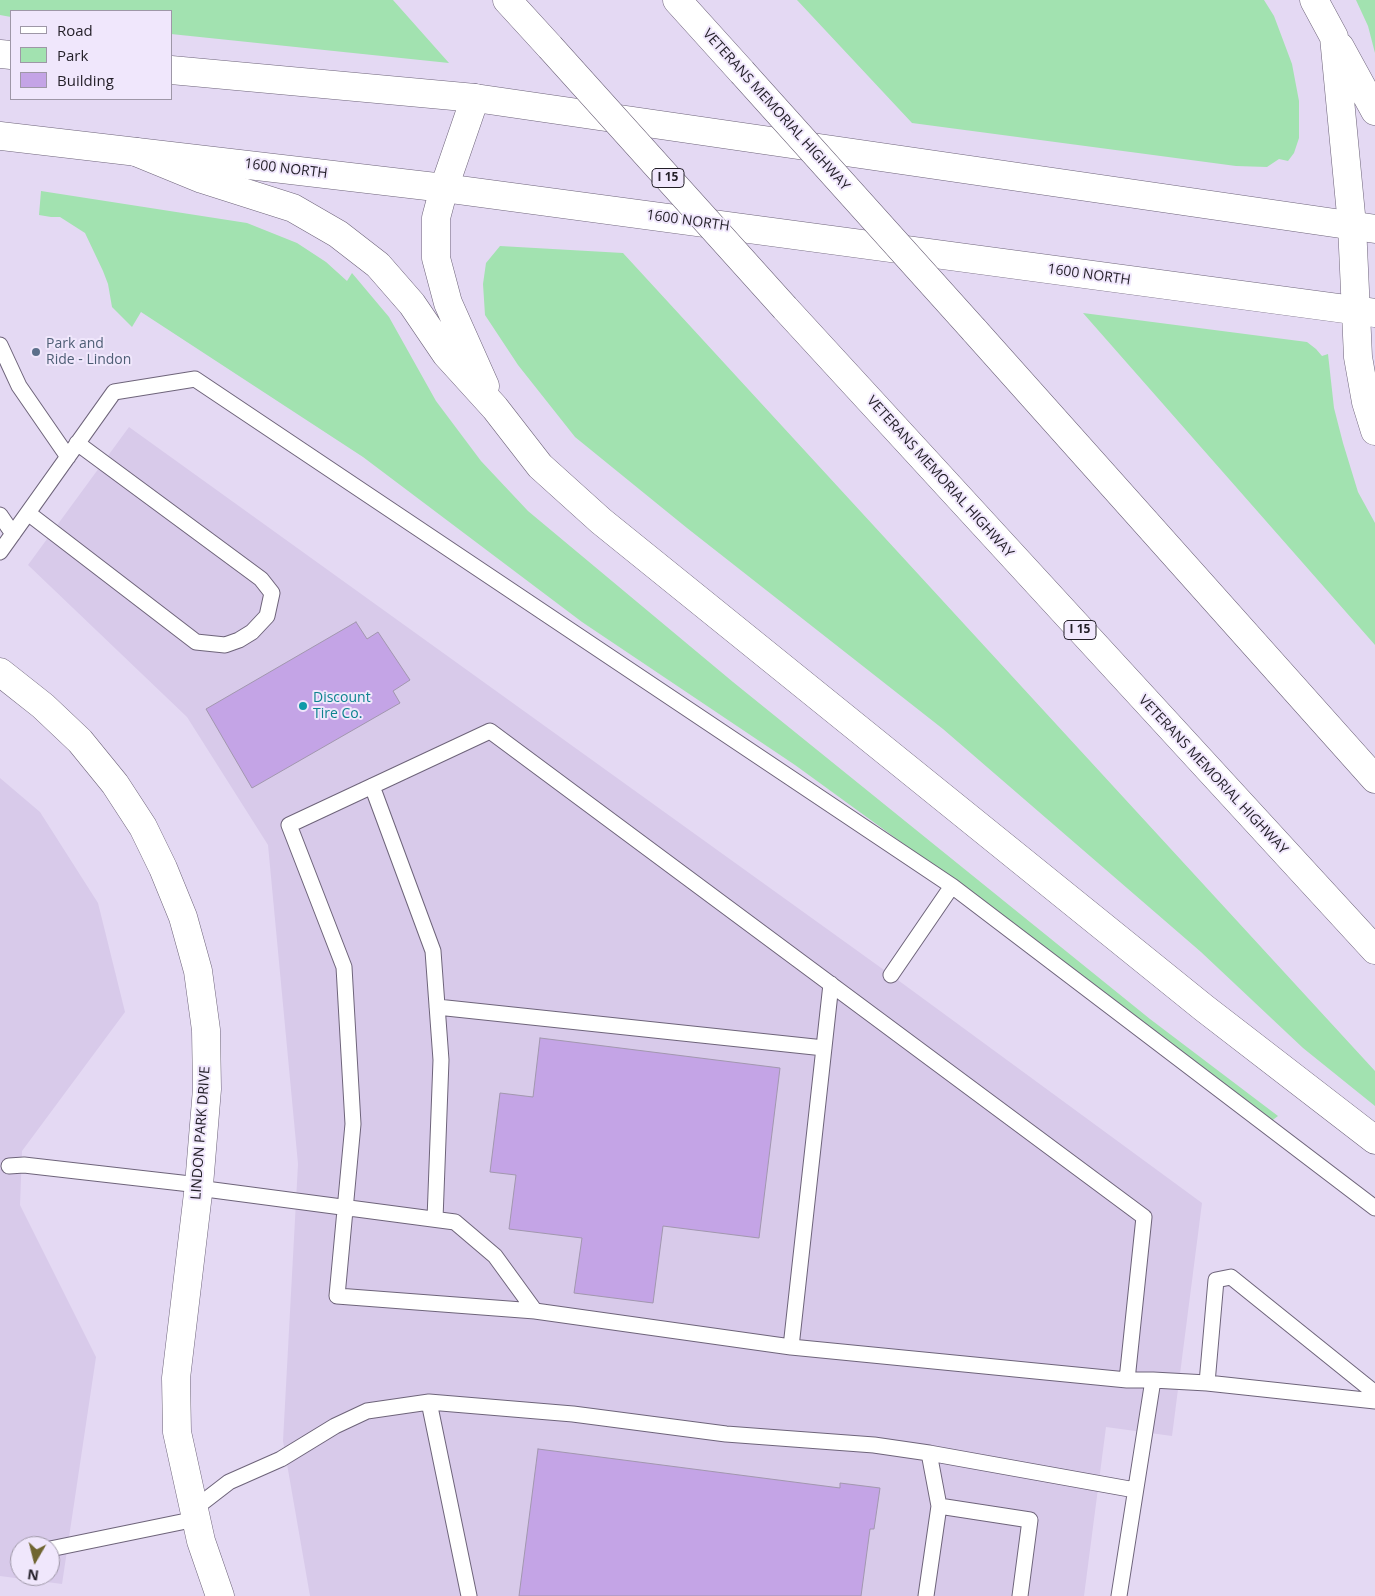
<!DOCTYPE html>
<style>
body{margin:0}
#map{position:relative;width:1375px;height:1596px;overflow:hidden;background:#e4d9f3;font-family:"Open Sans",sans-serif}
canvas{display:block}
.legend{position:absolute;left:10px;top:10px;width:162px;height:90px;box-sizing:border-box;background:#f0e7fc;border:1px solid #9e97a7;margin:0;padding:6px 9px;list-style:none;font-size:15px;color:#231f28}
.legend li{display:flex;align-items:center;gap:10px;height:25px}
.legend b{width:25px;border:1px solid #9e97a7}
.north{position:absolute;left:10px;top:1536px;width:50px;height:50px;box-sizing:border-box;background:#f0e7fc;border:1px solid #9e97a7;border-radius:50%;rotate:188deg;font-size:14px;font-weight:700;line-height:20px;text-align:center;color:#231f28}
.north::after{content:'';display:block;margin:auto;width:18px;height:22px;background:#706531;clip-path:polygon(50% 0,100% 100%,50% 72%,0 100%)}
</style>
<div id="map">
<canvas width="1375" height="1596"></canvas>
<ul class="legend">
<li><b style="height:6px;background:#fff"></b>Road</li>
<li><b style="height:14px;background:#a2e2b0"></b>Park</li>
<li><b style="height:14px;background:#c4a4e6"></b>Building</li>
</ul>
<div class="north">N</div>
</div>
<script>
const context = document.querySelector('canvas').getContext('2d');
context.lineJoin = 'round';
function fillPath(path, color) { context.fillStyle = color; context.fill(path, 'evenodd'); }
const poly = rows => new Path2D(rows.map(r => 'M' + r).join(''));
function trace(path, color, width, dash) { context.strokeStyle = color; context.lineWidth = width; context.lineCap = dash ? 'butt' : 'round'; context.setLineDash(dash || []); context.stroke(path); }
function label(font, color, halo, rows, align = 'center') {
  context.font = font + ' "Open Sans",sans-serif'; context.lineWidth = 4; context.setLineDash([]); context.textBaseline = 'middle'; context.strokeStyle = halo; context.fillStyle = color; for (const [text, x, y, turn = 0] of rows) {
    context.save(); context.translate(x, y); context.rotate((+turn || 0) * Math.PI / 180); context.textAlign = isNaN(turn) ? turn : align; if (halo) context.strokeText(text, 0, 0); context.fillText(text, 0, 0); context.restore();
  }
}
fillPath(poly([
 [129,427,891,975,1202,1203,1172,1436,1106,1427,1084,1596,310,1596,283,1441,298,1164,268,845,187,717,28,565],
 [0,778,40,812,98,903,125,1012,22,1151,20,1205,96,1357,62,1584,0,1576],
 [20,1546,50,1546,50,1576,20,1576]
]), '#d8caea');
fillPath(poly([
 [0,0,393,0,449,63,171,34,171,11,11,11,11,17,0,15],
 [797,0,1264,0,1274,16,1292,64,1299,101,1299,138,1294,153,1288,161,1279,159,1267,167,1236,166,912,123],
 [1356,0,1375,0,1375,53,1368,26],
 [41,191,247,223,297,243,326,262,347,281,352,273,389,317,436,401,481,461,528,511,733,682,1150,1019,1278,1116,1270,1122,956,882,795,765,582,622,363,457,141,312,132,327,112,307,108,284,103,271,85,233,60,217,51,217,39,215],
 [500,246,623,253,1375,1071,1375,1106,1303,1048,1201,952,943,729,687,528,575,437,518,365,485,315,483,284,486,263],
 [1083,313,1307,342,1316,349,1322,356,1328,354,1334,408,1343,443,1358,492,1375,523,1375,645]
]), '#a2e2b0');
const building = poly([
 [356,622,367,639,378,632,410,680,393,691,400,703,252,788,206,709,356,622],
 [540,1038,780,1068,759,1238,663,1226,653,1303,574,1293,582,1238,509,1229,516,1175,490,1172,500,1093,533,1097,540,1038],
 [538,1449,840,1488,840,1483,880,1488,874,1529,870,1529,861,1596,519,1596,538,1449]
]);
fillPath(building, '#c4a4e6');
trace(building, '#a297af', 1);
const service = poly([
 [0,345,19,386,68,457],
 [28,513,196,642,225,645,239,640,252,632,267,616,272,593,261,579,77,443],
 [0,515,13,534],
 [0,552,114,392,195,379,952,886,1375,1208],
 [372,786,433,951,441,1060,435,1219],
 [891,975,952,886],
 [437,1007,824,1048],
 [9,1166,24,1165,199,1185],
 [198,1188,455,1222,495,1256,535,1311,791,1347,1127,1380,1153,1380],
 [535,1311,337,1296,353,1124,344,967,289,825,490,731,1144,1217,1127,1380],
 [791,1347,831,984],
 [1207,1383,1375,1401],
 [429,1402,469,1596],
 [929,1453,1135,1490],
 [939,1506,1030,1520,1020,1596],
 [194,1509,229,1482,281,1459,335,1426,367,1411,429,1402,573,1414,726,1434,874,1445,929,1453,939,1506,926,1596],
 [50,1549,196,1519],
 [1119,1596,1153,1380,1207,1383,1216,1280,1231,1277,1375,1393]
]);
const tertiary = poly([
 [0,672,43,706,80,741,115,784,143,827,163,868,183,917,198,971,206,1030,207,1089,199,1185,176,1378,177,1432,201,1541,220,1596]
]);
const secondary = poly([
 [0,54,11,55],
 [171,70,475,98,1375,229],
 [0,136,444,188,1375,313]
]);
const motorway = poly([
 [507,0,550,47],
 [677,0,742,72],
 [1314,0,1334,37,1352,225,1358,357,1366,402,1375,431],
 [1340,47,1375,111],
 [475,98,444,188,436,218,436,258,448,303,485,386],
 [136,152,202,179,293,208,338,234,378,265,412,304,446,354,495,408,540,466,601,521,1204,1008,1375,1140],
 [785,308,1375,950],
 [974,330,1375,779]
]);
trace(service, '#6e647a', 17);
trace(tertiary, '#6e647a', 29);
trace(secondary, '#6e647a', 29);
trace(motorway, '#6e647a', 29);
trace(service, '#fff', 15);
trace(tertiary, '#fff', 28);
trace(secondary, '#fff', 28);
trace(motorway, '#fff', 28);
const motorwayBridge = poly([
 [550,47,785,308],
 [742,72,974,330]
]);
trace(motorwayBridge, '#6e647a', 29, []);
trace(motorwayBridge, '#fff', 28);
for (const [x, y, r, color] of [
 [36,352,5,"#5c6f8a"],
 [303,706,5,"#0f9aa8"]
]) { const dot = new Path2D(); dot.arc(x, y, r, 0, 2 * Math.PI); context.fillStyle = color; context.fill(dot); trace(dot, '#f0e7fc', 2); }
for (const [x, y, w] of [
 [668,178,32],
 [1080,630,32]
]) { const box = new Path2D(); box.roundRect(x - w / 2, y - 9.5, w, 19, 4); context.fillStyle = '#f0e7fc'; context.fill(box); trace(box, '#231f28', 1); }
label('bold 12px', '#231f28', null, [
 ["I 15",668,178],
 ["I 15",1080,630]
]);
label('14px', '#231f28', '#f0e7fc', [
 ["VETERANS MEMORIAL HIGHWAY",776,110,48],
 ["1600 NORTH",286,169,7],
 ["1600 NORTH",688,221,8],
 ["1600 NORTH",1089,275,8],
 ["VETERANS MEMORIAL HIGHWAY",940,477,48],
 ["VETERANS MEMORIAL HIGHWAY",1213,775,47],
 ["LINDON PARK DRIVE",201,1133,-86]
]);
label('14px', '#4e5e75', '#f0e7fc', [
 ["Park and",46,344],
 ["Ride - Lindon",46,360]
], 'left');
label('14px', '#0d838f', '#f0e7fc', [
 ["Discount",313,698],
 ["Tire Co.",313,714]
], 'left');
</script>
